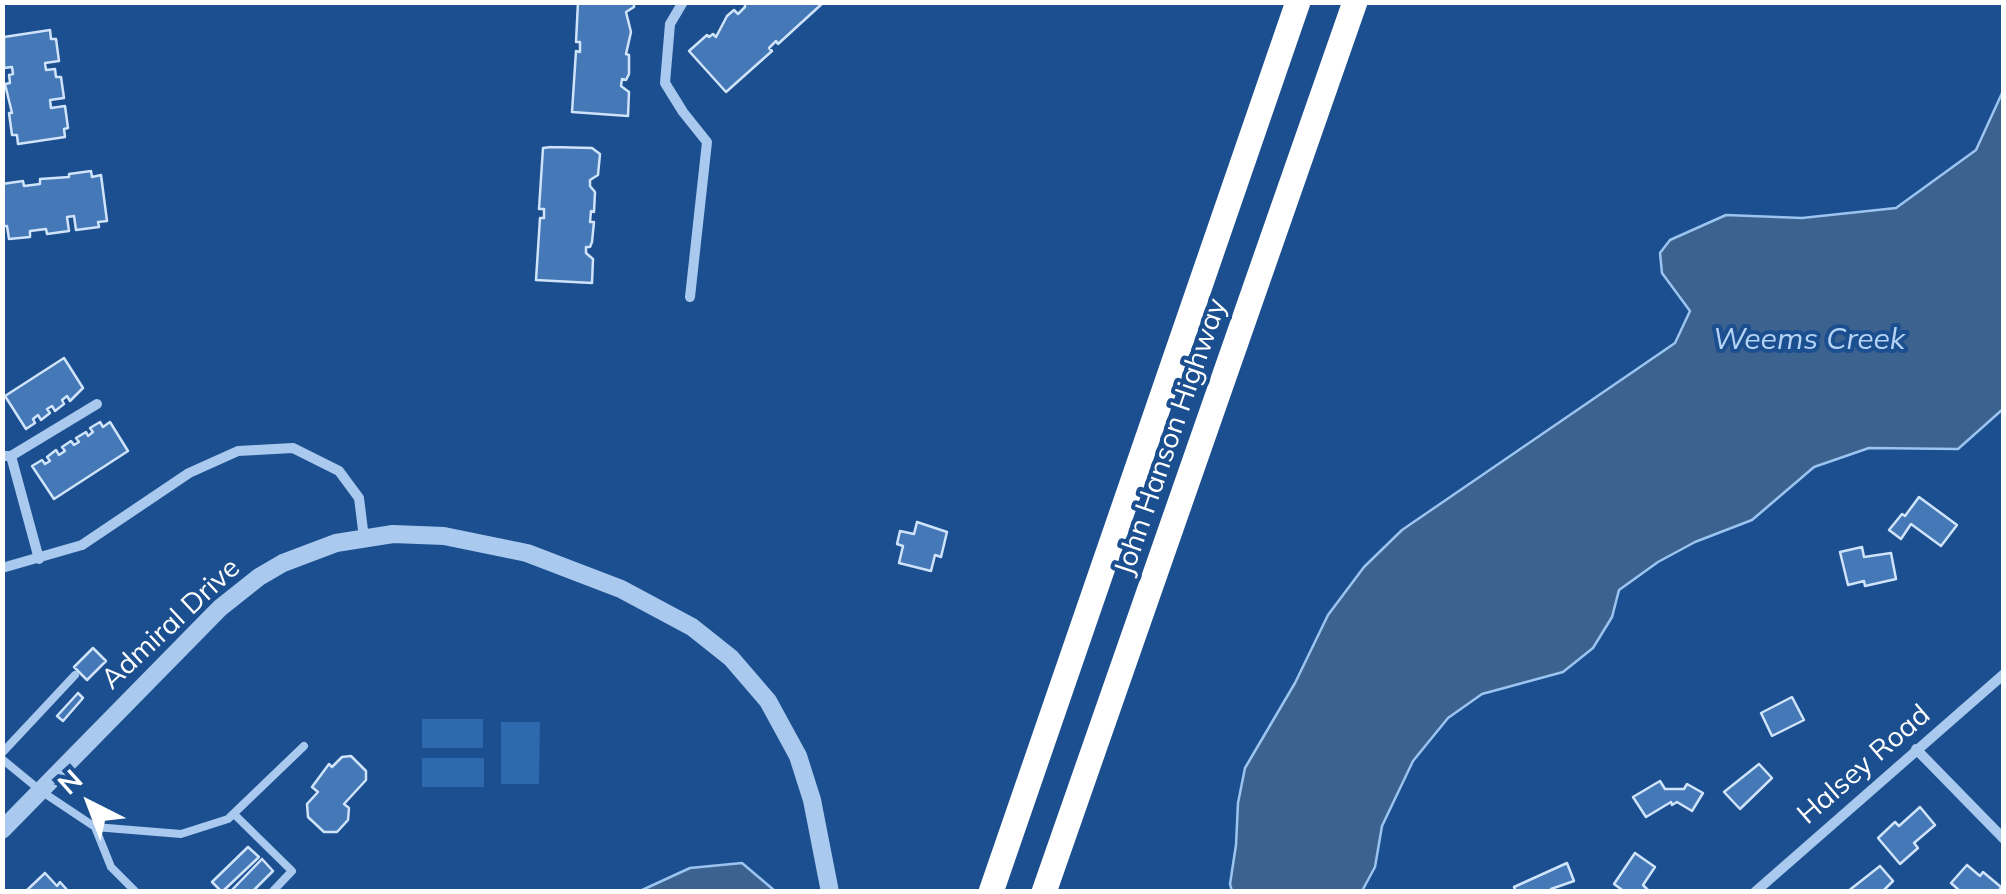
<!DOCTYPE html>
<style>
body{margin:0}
#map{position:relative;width:2006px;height:894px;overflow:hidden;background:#1b4f8f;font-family:Mulish,sans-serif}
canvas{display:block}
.frame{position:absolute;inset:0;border:5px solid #fff;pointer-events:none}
.north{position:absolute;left:40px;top:754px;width:100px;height:100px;-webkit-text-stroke:8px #1b4f8f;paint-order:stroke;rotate:318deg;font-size:28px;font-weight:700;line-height:40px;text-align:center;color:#fff}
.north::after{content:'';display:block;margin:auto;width:35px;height:45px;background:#fff;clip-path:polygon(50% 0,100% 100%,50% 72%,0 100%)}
</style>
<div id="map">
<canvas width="2006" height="894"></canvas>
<div class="frame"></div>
<div class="north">N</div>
</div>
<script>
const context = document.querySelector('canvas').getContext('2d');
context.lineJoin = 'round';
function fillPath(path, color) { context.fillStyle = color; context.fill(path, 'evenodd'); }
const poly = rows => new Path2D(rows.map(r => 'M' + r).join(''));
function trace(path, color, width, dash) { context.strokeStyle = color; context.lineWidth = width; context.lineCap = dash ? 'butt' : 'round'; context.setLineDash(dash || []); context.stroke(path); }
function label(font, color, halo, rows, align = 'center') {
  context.font = font + ' Mulish,sans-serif'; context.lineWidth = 8; context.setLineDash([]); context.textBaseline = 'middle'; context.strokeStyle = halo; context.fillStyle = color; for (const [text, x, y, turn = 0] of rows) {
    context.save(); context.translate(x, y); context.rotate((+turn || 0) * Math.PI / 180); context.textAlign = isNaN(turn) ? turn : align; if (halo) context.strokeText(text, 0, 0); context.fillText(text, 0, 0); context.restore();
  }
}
fillPath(poly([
 [422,719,483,719,483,748,422,748],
 [501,722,540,722,539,784,501,784],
 [422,758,484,758,484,787,422,787]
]), '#2e69ad');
const water = poly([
 [2003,91,2003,409,1958,449,1869,448,1814,467,1752,520,1695,542,1658,562,1619,590,1612,617,1593,648,1563,672,1482,694,1448,718,1413,761,1382,826,1375,867,1362,891,1232,891,1230,884,1236,845,1238,803,1245,768,1295,683,1328,615,1364,567,1402,530,1675,343,1690,311,1662,273,1660,253,1670,240,1726,215,1802,218,1896,208,1976,150,2003,91],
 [742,863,775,891,640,891,690,868,742,863]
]);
fillPath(water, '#3c6290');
trace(water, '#9cc4f0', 2.5);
const building = poly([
 [578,2,634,2,634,7,626,12,631,32,626,54,629,55,629,74,626,80,622,79,621,86,629,92,628,116,572,112,576,51,580,52,580,42,576,42,578,2],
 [824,2,778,44,776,41,769,48,772,51,726,92,689,51,707,35,709,37,713,34,716,37,727,16,734,10,738,14,745,7,745,2,824,2],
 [50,30,51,39,56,39,59,61,45,63,46,70,55,69,56,77,61,77,64,98,50,100,51,108,65,106,68,128,64,129,65,137,18,144,17,135,12,135,9,113,12,113,5,84,10,83,9,75,13,74,12,67,4,68,4,37,50,30],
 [551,147,592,148,600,154,598,175,590,180,590,186,595,192,594,212,591,211,590,222,594,222,592,242,590,247,586,247,586,253,593,259,592,283,536,280,540,218,544,218,544,209,539,209,543,148,551,147],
 [91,171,92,177,101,175,107,221,98,222,99,227,76,230,74,216,67,217,69,231,47,234,46,229,30,231,30,237,9,239,7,226,2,226,2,184,23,181,24,186,40,184,40,179,69,177,69,174,91,171],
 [64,358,83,388,70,401,67,396,62,400,64,404,55,411,52,406,47,409,50,413,41,420,38,415,33,419,35,423,26,429,5,396,64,358],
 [100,422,103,427,110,422,128,451,54,499,32,466,42,460,45,464,50,461,47,457,56,450,59,455,65,451,62,447,71,441,74,445,79,442,76,438,86,432,88,436,93,432,90,428,100,422],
 [1919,497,1957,525,1941,546,1911,524,1901,539,1889,530,1902,514,1905,516,1919,497],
 [917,522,947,532,941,557,935,555,931,571,899,563,903,546,897,544,900,531,914,534,917,522],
 [1862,547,1864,557,1891,553,1896,579,1865,586,1864,581,1848,585,1840,552,1862,547],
 [93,648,106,661,87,680,74,667,93,648],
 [78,693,83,698,63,721,57,716,78,693],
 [1792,697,1804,720,1772,736,1761,713,1792,697],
 [351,756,366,771,366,780,344,804,349,808,348,820,337,832,324,832,308,817,307,804,318,792,312,787,329,764,332,767,342,757,351,756],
 [1759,764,1772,778,1740,809,1724,792,1759,764],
 [1660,781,1665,789,1684,789,1687,784,1703,793,1692,811,1677,802,1672,805,1671,802,1646,817,1633,797,1660,781],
 [1920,807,1935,825,1914,843,1918,848,1900,864,1878,838,1895,822,1899,826,1920,807],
 [248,847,259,857,222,892,212,882,248,847],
 [1635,853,1655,867,1643,885,1650,892,1625,892,1614,884,1635,853],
 [262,859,273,871,252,892,230,892,262,859],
 [1567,863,1574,881,1551,889,1552,892,1516,892,1514,887,1567,863],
 [1967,865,1980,876,1983,872,2001,887,1999,891,1961,892,1951,883,1967,865],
 [1880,866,1893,881,1882,892,1847,892,1880,866],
 [45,873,57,886,60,882,69,892,25,892,45,873]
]);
fillPath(building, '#4478b7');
trace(building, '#cfe3fa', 2.5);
trace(poly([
 [2,753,75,675],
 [2,759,41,791,95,827,181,834,228,819,304,746],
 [234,814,292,871,272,892],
 [95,827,111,867,136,892]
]), '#a9c9ee', 8);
trace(poly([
 [683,2,670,24,665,83,683,112,707,142,690,297],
 [2,456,11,456,97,404],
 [11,456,39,559],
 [2,568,82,545,189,473,238,451,293,448,339,471,359,498,364,538],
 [1916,749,2004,839],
 [1755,892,2004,674]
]), '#a9c9ee', 10);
trace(poly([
 [2,830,220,608,259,577,283,563,336,543,393,534,444,536,527,553,621,589,692,627,731,658,768,701,798,756,812,800,830,892]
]), '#a9c9ee', 18);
trace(poly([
 [991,892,1298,2],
 [1044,892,1355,2]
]), '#fff', 25);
label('28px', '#fff', '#1b4f8f', [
 ["John Hanson Highway",1171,437,-71],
 ["Admiral Drive",171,624,-43],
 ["Halsey Road",1864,765,-41]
]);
label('italic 30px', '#b5d3f5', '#1b4f8f', [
 ["Weems Creek",1809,340]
]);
</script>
